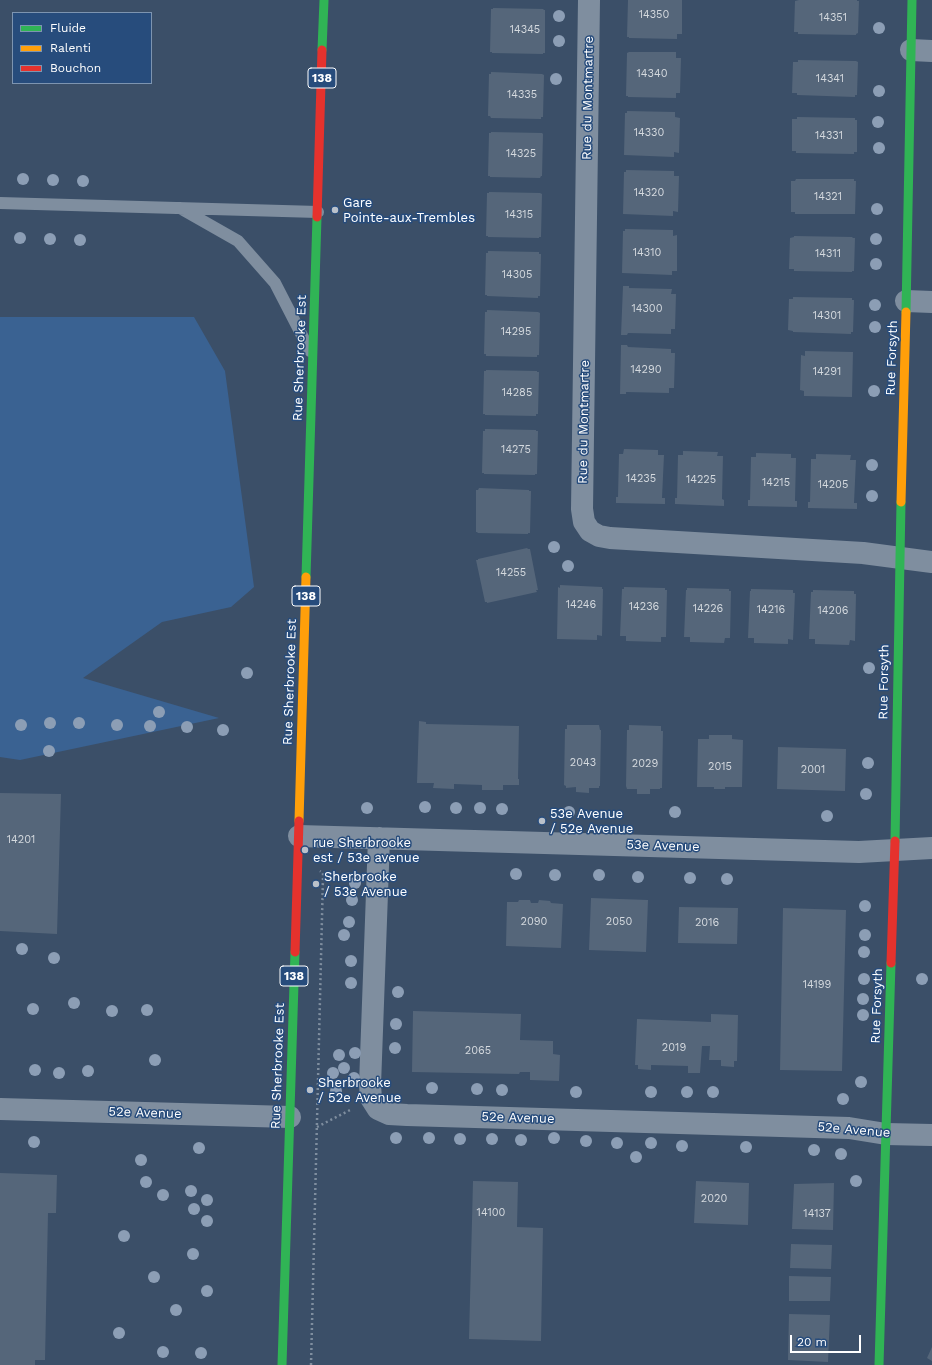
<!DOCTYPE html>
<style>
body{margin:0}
#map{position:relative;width:932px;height:1365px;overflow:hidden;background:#3b4f68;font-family:"Work Sans",sans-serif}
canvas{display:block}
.legend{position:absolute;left:12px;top:12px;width:140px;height:72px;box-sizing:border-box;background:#274c7c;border:1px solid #7d94b0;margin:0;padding:5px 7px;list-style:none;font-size:12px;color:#fff}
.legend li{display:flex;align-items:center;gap:8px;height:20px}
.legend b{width:20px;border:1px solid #7d94b0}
.scale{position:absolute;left:790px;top:1335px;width:71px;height:18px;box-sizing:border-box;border:2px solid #fff;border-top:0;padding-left:5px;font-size:12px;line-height:14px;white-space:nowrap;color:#fff;-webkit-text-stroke:3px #274c7c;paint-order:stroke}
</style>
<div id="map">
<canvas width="932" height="1365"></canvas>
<ul class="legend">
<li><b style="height:5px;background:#30b455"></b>Fluide</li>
<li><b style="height:5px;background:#ff9f0a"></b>Ralenti</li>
<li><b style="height:5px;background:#e5322d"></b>Bouchon</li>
</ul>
<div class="scale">20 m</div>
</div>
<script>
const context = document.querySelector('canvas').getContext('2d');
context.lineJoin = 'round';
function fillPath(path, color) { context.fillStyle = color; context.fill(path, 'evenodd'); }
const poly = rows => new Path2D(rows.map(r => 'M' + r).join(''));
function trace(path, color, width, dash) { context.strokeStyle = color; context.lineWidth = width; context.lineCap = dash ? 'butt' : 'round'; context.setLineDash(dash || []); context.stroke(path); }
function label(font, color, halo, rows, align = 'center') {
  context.font = font + ' "Work Sans",sans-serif'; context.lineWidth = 3; context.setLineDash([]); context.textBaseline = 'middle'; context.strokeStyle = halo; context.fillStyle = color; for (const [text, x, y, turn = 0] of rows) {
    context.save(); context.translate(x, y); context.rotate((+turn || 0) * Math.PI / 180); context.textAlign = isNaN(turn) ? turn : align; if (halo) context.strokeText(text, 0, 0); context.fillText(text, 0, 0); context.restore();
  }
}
fillPath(poly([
 [0,317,194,317,225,371,254,587,231,607,162,622,83,678,219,718,20,760,0,757]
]), '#3a6292');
fillPath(poly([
 [628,0,682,0,682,34,677,34,677,39,629,38,629,37,627,37],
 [799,0,857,0,857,1,859,1,858,33,856,34,856,35,798,34,798,32,794,32,795,1],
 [493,8,544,9,543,10,545,10,545,53,543,53,543,54,492,53,492,52,490,52,491,9,493,9],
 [629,52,676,52,676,58,681,58,680,93,676,93,676,98,628,97,628,96,626,96,627,53],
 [798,60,856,61,858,62,857,95,855,95,855,97,797,95,797,93,792,93,793,62,798,62],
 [491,72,542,74,544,75,543,117,541,117,541,119,491,118,490,116,488,116,489,74,491,74],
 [627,111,675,112,675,117,680,118,679,153,674,152,674,157,624,155,625,113,627,113],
 [797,117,855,118,855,120,857,120,857,152,854,152,854,154,796,153,796,151,792,151,792,119,797,119],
 [491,132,542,133,543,134,542,176,541,176,540,178,490,177,490,176,488,176,489,133,491,133],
 [626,170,674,171,674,176,679,176,678,212,673,211,673,216,623,214,624,172,626,172],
 [796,179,854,179,854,181,856,181,855,214,795,214,795,212,791,212,791,181,795,181],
 [489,192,540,193,542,194,541,237,539,237,539,238,488,237,488,236,486,236,487,193,489,193],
 [625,229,673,230,673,236,677,235,677,271,672,271,672,275,622,273,623,231,625,231],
 [794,236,853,237,852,238,855,238,854,271,852,271,852,272,794,271,794,269,789,269,790,238,794,237],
 [488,251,539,252,539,254,541,254,540,296,538,296,538,298,487,296,487,295,485,295,486,253,488,253],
 [623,286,629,286,629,288,672,289,671,294,676,294,675,329,671,329,671,334,628,333,627,335,621,335],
 [793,297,852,298,852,300,854,300,853,332,851,332,851,334,793,332,793,331,788,330,789,299,793,299],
 [487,310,538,312,540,313,539,355,537,355,537,357,486,356,486,354,484,354,485,312,487,312],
 [621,345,627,345,628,347,671,349,671,353,675,353,674,388,669,388,669,393,626,392,626,394,620,394],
 [805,351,853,352,852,397,804,396,804,391,800,390,801,355,805,356],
 [486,370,537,371,537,372,539,372,538,414,536,414,536,416,485,415,485,414,483,414,484,371,486,371],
 [485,429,536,430,536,431,538,431,537,474,535,474,535,475,484,474,484,473,482,473,483,431,485,431],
 [624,449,658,450,658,455,664,455,662,498,665,498,665,504,616,503,616,497,618,497,619,454,623,454],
 [683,451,718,452,717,456,723,456,722,499,724,500,724,506,675,504,675,498,677,498,678,455,683,455],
 [756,453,791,454,791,458,796,458,795,501,797,501,797,507,748,506,748,500,750,500,751,457,756,457],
 [816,454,851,455,850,460,856,460,854,503,857,503,857,509,808,508,808,502,810,502,811,459,816,459],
 [479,488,529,490,529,491,531,491,530,533,528,533,528,534,477,533,478,532,476,532,476,490,478,490],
 [527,548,528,549,530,549,538,590,536,590,537,592,487,603,487,602,485,602,476,560,478,560,478,559],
 [560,585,602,587,602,589,603,589,602,636,597,635,597,640,557,639,558,587,560,588],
 [624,587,665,588,665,590,667,590,666,637,661,637,661,642,626,641,626,636,620,636,622,589,624,589],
 [687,588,729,589,729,591,731,591,730,638,725,638,724,643,690,642,690,637,684,637,686,590,687,590],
 [751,589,793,590,793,593,795,593,793,640,788,639,788,644,754,643,754,638,748,638,750,591,751,591],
 [813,590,854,591,854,594,856,594,855,641,850,640,849,645,815,644,815,639,809,639,811,592,813,592],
 [419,721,426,722,426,724,519,726,518,779,519,779,519,785,503,785,503,790,482,790,482,785,454,784,454,789,433,788,434,783,417,783],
 [567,725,599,725,600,730,601,730,600,786,599,786,599,788,589,788,589,793,576,792,576,787,566,788,566,786,564,785,565,729,567,729],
 [629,725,661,726,661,731,663,731,662,788,660,788,660,789,650,789,650,794,637,794,637,789,627,789,626,786,627,730,629,730],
 [709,735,732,735,732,739,743,740,742,787,725,787,725,789,714,789,714,787,697,787,698,739,709,739],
 [778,747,846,749,845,791,777,789],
 [0,793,61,794,57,934,0,931],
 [591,898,648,900,646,952,589,950],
 [519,900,530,900,531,903,538,903,539,900,550,901,551,903,563,904,561,948,506,946,507,902,518,902],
 [679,907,738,908,737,944,678,943],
 [783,908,846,910,842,1071,780,1070],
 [413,1011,521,1014,520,1040,553,1041,553,1054,560,1055,559,1081,530,1080,530,1072,520,1072,519,1074,412,1072],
 [711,1014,738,1015,737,1061,734,1061,734,1067,721,1066,721,1060,709,1060,710,1046,702,1046,700,1073,688,1073,688,1066,651,1065,651,1070,638,1069,638,1065,635,1065,637,1019,711,1022],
 [0,1173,57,1175,56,1213,48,1213,45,1360,35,1360,35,1365,0,1365],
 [473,1181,518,1182,517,1227,543,1228,541,1341,469,1339],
 [696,1181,749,1183,748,1225,694,1223],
 [834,1183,833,1230,792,1229,794,1184],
 [791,1244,832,1245,831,1269,790,1268],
 [789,1276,831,1277,830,1301,789,1301],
 [789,1314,830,1315,828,1362,788,1360],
 [932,1347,932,1361,927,1358]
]), '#55667a');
trace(poly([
 [317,1127,352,1109],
 [311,1365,323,877,323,873,320,871]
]), '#7f8e9f', 2.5, [2, 3]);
trace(poly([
 [0,203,318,212],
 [180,208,238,241,275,283,310,351]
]), '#7f8e9f', 12);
trace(poly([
 [589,0,582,509,584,522,590,531,599,536,610,538,863,553,932,562],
 [911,50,932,51],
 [906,301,932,302],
 [299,836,859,852,932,848],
 [379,838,370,1085,371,1098,378,1109,389,1114,407,1115,849,1128,886,1134,932,1135],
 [0,1109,290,1117]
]), '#7f8e9f', 22);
trace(poly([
 [322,50,324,0],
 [906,312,912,0],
 [306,577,317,217],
 [895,841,901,502],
 [282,1365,295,952],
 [879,1365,891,963]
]), '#30b455', 9);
trace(poly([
 [901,502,906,312],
 [299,821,306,577]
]), '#ff9f0a', 9);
trace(poly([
 [317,217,322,50],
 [295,952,299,821],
 [891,963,895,841]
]), '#e5322d', 9);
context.fillStyle = '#8c9eb5';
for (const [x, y] of [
 [559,16],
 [879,28],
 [559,41],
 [556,79],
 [879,91],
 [878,122],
 [879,148],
 [23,179],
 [53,180],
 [83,181],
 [877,209],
 [20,238],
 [50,239],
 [876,239],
 [80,240],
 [876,264],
 [875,305],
 [875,327],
 [874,391],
 [872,465],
 [872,496],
 [554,547],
 [568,566],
 [869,668],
 [247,673],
 [159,712],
 [50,723],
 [79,723],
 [21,725],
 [117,725],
 [150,726],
 [187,727],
 [223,730],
 [49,751],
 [868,763],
 [866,794],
 [425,807],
 [367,808],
 [456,808],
 [480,808],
 [502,809],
 [569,812],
 [675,812],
 [827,816],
 [516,874],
 [555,875],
 [599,875],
 [638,877],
 [690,878],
 [727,879],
 [355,883],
 [352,900],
 [865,906],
 [349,922],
 [344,935],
 [865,935],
 [22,949],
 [864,952],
 [54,958],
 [351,961],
 [864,979],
 [922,979],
 [351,983],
 [398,992],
 [863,999],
 [74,1003],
 [33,1009],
 [147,1010],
 [112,1011],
 [863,1015],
 [396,1024],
 [395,1048],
 [355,1053],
 [339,1055],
 [155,1060],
 [344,1068],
 [35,1070],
 [88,1071],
 [59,1073],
 [333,1073],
 [354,1078],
 [861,1082],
 [432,1088],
 [477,1089],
 [502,1090],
 [336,1091],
 [576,1092],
 [651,1092],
 [687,1092],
 [713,1092],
 [843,1099],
 [396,1138],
 [429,1138],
 [554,1138],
 [460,1139],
 [492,1139],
 [521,1140],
 [586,1141],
 [34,1142],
 [617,1143],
 [651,1143],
 [682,1146],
 [746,1147],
 [199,1148],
 [814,1150],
 [841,1154],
 [636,1157],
 [141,1160],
 [856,1181],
 [146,1182],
 [191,1191],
 [163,1195],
 [207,1200],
 [194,1209],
 [207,1221],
 [124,1236],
 [193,1254],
 [154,1277],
 [207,1291],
 [176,1310],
 [119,1333],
 [163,1352],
 [201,1353]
]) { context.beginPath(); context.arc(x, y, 6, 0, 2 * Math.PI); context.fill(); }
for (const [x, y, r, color] of [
 [335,210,4,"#bac1ca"],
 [542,821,4,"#bac1ca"],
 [305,850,4,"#bac1ca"],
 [316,884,4,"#bac1ca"],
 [310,1090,4,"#bac1ca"]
]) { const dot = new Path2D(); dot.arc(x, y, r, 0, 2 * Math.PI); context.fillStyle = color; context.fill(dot); trace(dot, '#274c7c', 1.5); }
label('11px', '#d4d9de', null, [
 ["14350",654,15],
 ["14351",833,18],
 ["14345",525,30],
 ["14340",652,74],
 ["14341",830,79],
 ["14335",522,95],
 ["14330",649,133],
 ["14331",829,136],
 ["14325",521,154],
 ["14320",649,193],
 ["14321",828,197],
 ["14315",519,215],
 ["14310",647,253],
 ["14311",828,254],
 ["14305",517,275],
 ["14300",647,309],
 ["14301",827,316],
 ["14295",516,332],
 ["14290",646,370],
 ["14291",827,372],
 ["14285",517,393],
 ["14275",516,450],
 ["14235",641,479],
 ["14225",701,480],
 ["14215",776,483],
 ["14205",833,485],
 ["14255",511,573],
 ["14246",581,605],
 ["14236",644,607],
 ["14226",708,609],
 ["14216",771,610],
 ["14206",833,611],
 ["2043",583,763],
 ["2029",645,764],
 ["2015",720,767],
 ["2001",813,770],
 ["14201",21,840],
 ["2090",534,922],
 ["2050",619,922],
 ["2016",707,923],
 ["14199",817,985],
 ["2019",674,1048],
 ["2065",478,1051],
 ["2020",714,1199],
 ["14100",491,1213],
 ["14137",817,1214]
]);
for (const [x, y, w] of [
 [322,78,28],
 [306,596,28],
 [294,976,28]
]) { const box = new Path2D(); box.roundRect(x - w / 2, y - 10, w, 20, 3); context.fillStyle = '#274c7c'; context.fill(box); trace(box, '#fff', 1); }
label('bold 12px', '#fff', null, [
 ["138",322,78],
 ["138",306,596],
 ["138",294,976]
]);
label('13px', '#fff', '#274c7c', [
 ["Rue du Montmartre",588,98,-89],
 ["Rue Sherbrooke Est",300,358,-88],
 ["Rue Forsyth",892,358,-88],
 ["Rue du Montmartre",584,422,-89],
 ["Rue Sherbrooke Est",290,682,-88],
 ["Rue Forsyth",884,682,-89],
 ["53e Avenue",663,846,2],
 ["Rue Forsyth",877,1006,-88],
 ["Rue Sherbrooke Est",278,1066,-88],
 ["52e Avenue",145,1113,2],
 ["52e Avenue",518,1118,2],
 ["52e Avenue",854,1130,5]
]);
label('13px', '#fff', '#274c7c', [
 ["Gare",343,203],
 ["Pointe-aux-Trembles",343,218],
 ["53e Avenue",550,814],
 ["/ 52e Avenue",550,829],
 ["rue Sherbrooke",313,843],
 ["est / 53e avenue",313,858],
 ["Sherbrooke",324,877],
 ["/ 53e Avenue",324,892],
 ["Sherbrooke",318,1083],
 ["/ 52e Avenue",318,1098]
], 'left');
</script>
